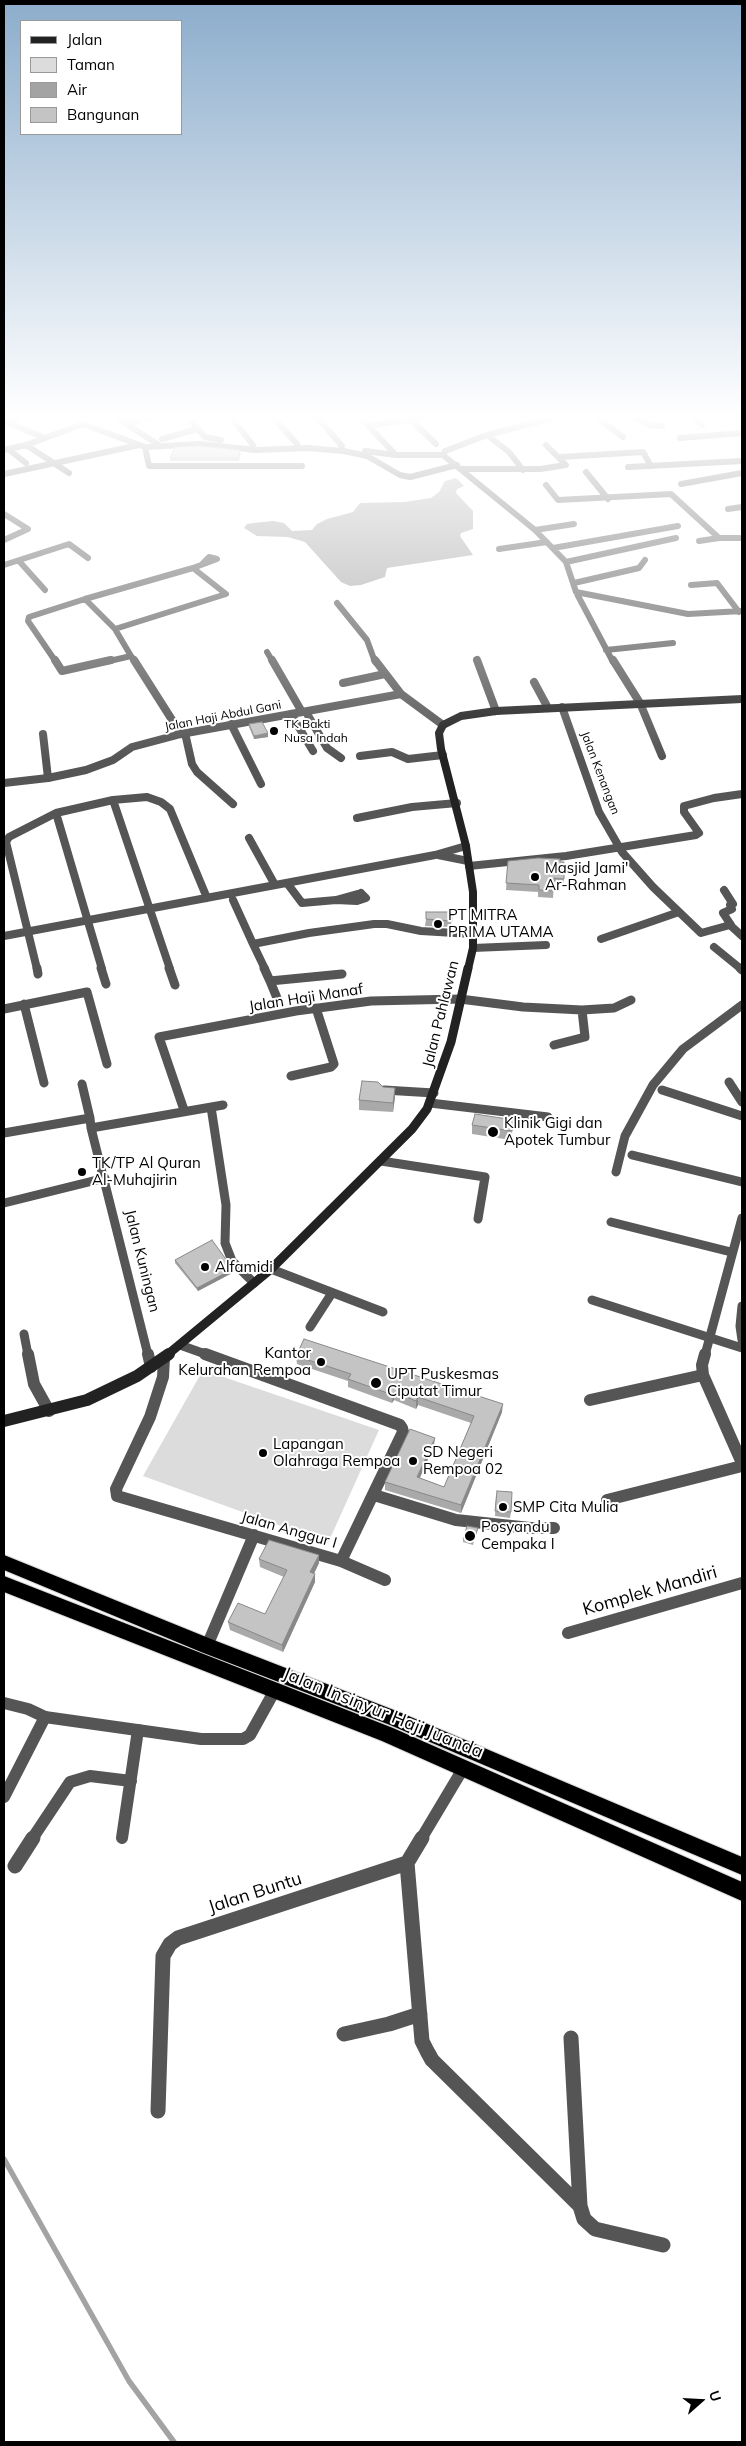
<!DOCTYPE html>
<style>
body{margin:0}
#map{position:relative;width:746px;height:2446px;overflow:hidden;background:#fff;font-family:Mulish,sans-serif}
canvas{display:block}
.frame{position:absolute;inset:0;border:5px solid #000;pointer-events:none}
.legend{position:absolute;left:20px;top:20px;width:162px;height:115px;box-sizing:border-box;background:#fff;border:1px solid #999;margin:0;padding:6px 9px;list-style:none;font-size:15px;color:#000}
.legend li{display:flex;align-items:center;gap:10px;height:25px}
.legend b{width:25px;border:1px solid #999}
.north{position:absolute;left:676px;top:2376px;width:50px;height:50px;-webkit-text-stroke:4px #fff;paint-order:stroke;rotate:71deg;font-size:14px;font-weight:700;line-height:20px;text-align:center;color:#000}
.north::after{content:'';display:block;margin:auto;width:18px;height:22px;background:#000;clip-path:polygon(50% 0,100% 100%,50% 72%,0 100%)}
</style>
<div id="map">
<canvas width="746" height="2446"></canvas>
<div class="frame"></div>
<ul class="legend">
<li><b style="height:6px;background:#222"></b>Jalan</li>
<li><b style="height:14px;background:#dcdcdc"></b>Taman</li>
<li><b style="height:14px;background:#a3a3a3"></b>Air</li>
<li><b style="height:14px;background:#c4c4c4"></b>Bangunan</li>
</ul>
<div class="north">U</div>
</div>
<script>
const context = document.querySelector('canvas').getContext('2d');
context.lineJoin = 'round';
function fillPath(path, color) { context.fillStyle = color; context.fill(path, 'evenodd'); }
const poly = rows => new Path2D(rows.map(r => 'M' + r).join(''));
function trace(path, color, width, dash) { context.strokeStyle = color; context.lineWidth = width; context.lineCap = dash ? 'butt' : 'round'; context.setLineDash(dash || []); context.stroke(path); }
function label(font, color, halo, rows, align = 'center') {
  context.font = font + ' Mulish,sans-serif'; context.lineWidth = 4; context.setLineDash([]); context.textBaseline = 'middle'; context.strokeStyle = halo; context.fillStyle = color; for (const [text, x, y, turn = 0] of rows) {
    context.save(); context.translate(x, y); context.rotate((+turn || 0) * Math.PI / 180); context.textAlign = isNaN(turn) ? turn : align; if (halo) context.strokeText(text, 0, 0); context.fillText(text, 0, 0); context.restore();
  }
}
fillPath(poly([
 [203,1370,379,1430,328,1543,143,1476]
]), '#dcdcdc');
fillPath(poly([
 [456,478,464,486,457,489,456,493,473,511,473,529,461,533,460,536,473,555,387,568,385,577,361,585,350,586,341,582,305,542,288,537,257,536,244,528,247,524,253,523,273,521,284,523,292,531,312,530,317,524,327,519,353,512,360,503,404,502,431,498,439,492,445,481]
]), '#a3a3a3');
trace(poly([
 [4,2159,129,2381,174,2442]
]), '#a3a3a3', 5.5);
const trunk = poly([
 [4,1555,211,1639,399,1712,742,1857,742,1875,390,1725,201,1652,4,1570,4,1555],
 [4,1576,393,1728,742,1882,742,1901,382,1741,4,1592,4,1576]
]);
trace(trunk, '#dbdbdb', 2);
trace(poly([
 [19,416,7,422,45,438],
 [114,416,159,445],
 [230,416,253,445],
 [272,416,297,444],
 [316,416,342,446],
 [359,416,396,455,443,455],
 [595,416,623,437],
 [632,416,650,425,662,426],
 [692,416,702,425],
 [738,416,742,420],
 [410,419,436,444],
 [192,422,205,437,221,440],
 [128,424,153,416],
 [369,426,428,416],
 [487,435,509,452,523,470],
 [680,438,742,433],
 [162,439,197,429],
 [26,445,69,473],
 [145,447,149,466,302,466],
 [8,449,26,463],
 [4,450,26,445,83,424,145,447,200,444,256,450,307,448,344,451,367,456,400,475,410,477,457,465],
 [365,451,396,455],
 [443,455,535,530,566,562,576,592,613,662],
 [443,455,445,451,487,435,560,416],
 [560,457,643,452,651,466],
 [628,467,742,461],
 [462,469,540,469,566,465,546,445],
 [586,472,608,499],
 [4,474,139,445],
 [681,484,742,473],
 [546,485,558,500,671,494,719,538,742,538],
 [728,509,742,507],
 [4,514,28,529,4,540],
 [535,530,574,524],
 [699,541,719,538],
 [553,548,678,526],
 [499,549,547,542],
 [19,561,45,590],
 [566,562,676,538],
 [4,565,69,544,88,558],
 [193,568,217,559,209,557,202,564],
 [574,583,639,568,645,560],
 [691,585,717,583,739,612],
 [576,592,688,614,742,611],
 [85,599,115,629],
 [85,599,193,568,226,594,115,629],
 [337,603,367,640,375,662],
 [606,650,673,643],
 [267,652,273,662],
 [131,656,135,662],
 [56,662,28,621,29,617,85,599],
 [105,662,131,656,115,629]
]), '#555', 6);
trace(poly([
 [55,660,62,671,111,660],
 [134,660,181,734],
 [272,660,302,712],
 [375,660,401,694],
 [477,660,496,711],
 [613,660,640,703,662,756],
 [534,682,548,708],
 [343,683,385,674],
 [562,707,599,812,622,852,653,887,701,933,730,925,742,936],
 [306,712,327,748,341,758],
 [291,714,313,751],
 [231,724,261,784],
 [185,733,192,764,197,772,233,804],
 [43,734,48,778],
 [360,756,392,752,408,759,443,755],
 [113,800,170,969],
 [56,813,102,969],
 [357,818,412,807,457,803],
 [249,838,275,885],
 [438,855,468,861],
 [469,866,566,856,696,835,699,833,684,812,684,806,714,798,742,794],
 [287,883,302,903,336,900],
 [724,890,733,904,730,905,732,909,723,913,731,925],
 [361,893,366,898,357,901,336,900,361,893],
 [233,900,253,944,309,933,374,924,387,924,421,931,472,934],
 [4,936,435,855,466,846],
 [601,939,679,912],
 [253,944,265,969],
 [714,947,741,969],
 [473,948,546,945],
 [37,969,6,842,9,837,56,813,113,800,147,797,161,802,170,809,207,898]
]), '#555', 8);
trace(poly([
 [37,968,38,974],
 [101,968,106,984],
 [169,968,175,985],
 [264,968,270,981,342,974],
 [740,968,742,970],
 [270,981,277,998],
 [24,1004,44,1083],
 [4,1009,87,992,107,1064],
 [582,1010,614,1008,631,1000],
 [291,1076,331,1067,334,1064,316,1008],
 [729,1082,742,1102],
 [82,1084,90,1118],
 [384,1090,434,1093],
 [662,1090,742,1116],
 [430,1103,548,1117],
 [211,1107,226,1205,225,1243,232,1261,254,1283],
 [184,1110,159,1037,296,1011,371,1001,460,999,523,1007,582,1010,585,1037,554,1045],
 [4,1133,90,1118,91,1128],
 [632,1155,742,1182],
 [381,1161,485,1177,478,1219],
 [616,1172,625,1136,653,1085,683,1049,742,1005],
 [4,1203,105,1178],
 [611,1222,731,1252],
 [271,1269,383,1312],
 [592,1300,742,1348],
 [742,1306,740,1326,742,1340],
 [310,1327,332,1293],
 [24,1334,28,1355],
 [180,1345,208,1355],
 [148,1355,91,1128,223,1105],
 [705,1355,742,1218]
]), '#555', 9);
trace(poly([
 [28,1354,34,1384,49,1411],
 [148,1354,151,1367],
 [205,1354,400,1425,402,1428,403,1432,341,1561],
 [705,1354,702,1365,703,1375,742,1463],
 [164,1358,163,1377,150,1417,116,1489,117,1496,341,1561,385,1580],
 [590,1400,703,1375],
 [374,1495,456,1520,530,1528,554,1528],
 [607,1500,742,1466],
 [568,1633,742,1583],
 [207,1646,254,1535],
 [4,1703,28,1709,45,1717],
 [122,1838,138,1730],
 [32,1839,70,1782,90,1776,131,1781],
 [421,1839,464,1767]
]), '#555', 12);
trace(poly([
 [407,1863,422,2041,427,2051,432,2060,580,2206],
 [15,1866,33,1838],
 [344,2034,389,2024,420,2014],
 [571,2038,580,2206,584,2219,595,2229,663,2245],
 [158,2111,163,1956,170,1944,178,1938,407,1863,422,1838]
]), '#555', 15);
trace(poly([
 [4,783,48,778,86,770,113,760,132,747,181,734,401,694,443,725]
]), '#555', 8);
trace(poly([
 [4,1797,45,1717,201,1739,243,1739,250,1735,275,1690]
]), '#555', 12);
trace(poly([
 [468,969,473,948,473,892,466,846,441,749,439,733,443,725,461,716,496,711,742,699]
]), '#222', 8);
trace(poly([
 [167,1355,271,1269,412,1129,427,1109,451,1042,468,968]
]), '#222', 9);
trace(poly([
 [4,1421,87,1400,137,1376,169,1354]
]), '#222', 12);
fillPath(trunk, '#000');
fillPath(poly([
 [241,453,239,461,170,461,170,458],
 [249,724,268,737,254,739,249,727],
 [508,861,564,879,563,885,554,885,553,898,538,897,538,892,506,890],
 [452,912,451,927,425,926,426,919],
 [395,1097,393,1112,359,1110,359,1100],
 [514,1120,511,1140,472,1134,472,1125],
 [175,1260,234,1272,198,1291,175,1263],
 [296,1356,502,1412,461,1513,385,1490,385,1482,434,1445,420,1478,444,1487,471,1423,418,1405,416,1409,394,1400,392,1403,348,1387,348,1381,297,1364],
 [496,1496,511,1512,510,1518,495,1516],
 [478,1528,473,1545,463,1542,463,1539],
 [259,1559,319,1563,314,1573,315,1582,283,1652,230,1630,228,1622,265,1614,284,1577,260,1567]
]), '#a9a9a9');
fillPath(poly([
 [268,733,268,737,254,739,254,736],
 [395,1088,395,1097,393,1112,393,1103],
 [233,1269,234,1272,198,1291,197,1288],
 [394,1392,394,1400,392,1403,393,1395],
 [418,1397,418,1405,416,1409,416,1401],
 [503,1404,502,1412,461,1513,461,1505],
 [435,1438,434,1445,417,1484,417,1477],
 [319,1555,319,1563,311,1580,310,1572],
 [315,1574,315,1582,283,1652,282,1645]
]), '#898989');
const building = poly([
 [200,446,240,450,239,458,170,458,175,447,200,446],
 [262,722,268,733,254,736,249,724,262,722],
 [538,858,560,859,560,862,564,862,564,879,554,878,554,891,539,890,539,885,506,883,508,861,538,858],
 [426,912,452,912,452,921,426,919,426,912],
 [362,1081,378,1082,383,1087,395,1088,393,1103,359,1100,362,1081],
 [475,1114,514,1120,512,1131,472,1125,475,1114],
 [212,1240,233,1269,197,1288,175,1260,212,1240],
 [304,1339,503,1404,461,1505,385,1482,410,1429,435,1438,417,1477,444,1487,474,1416,418,1397,416,1401,394,1392,393,1395,348,1379,351,1374,296,1356,304,1339],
 [497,1491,512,1492,511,1512,495,1511,497,1491],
 [467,1526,478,1528,473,1542,463,1539,467,1526],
 [269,1540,319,1555,310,1572,315,1574,282,1645,228,1622,238,1603,265,1614,287,1570,259,1559,269,1540]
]);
fillPath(building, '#c4c4c4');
trace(building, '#898989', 1);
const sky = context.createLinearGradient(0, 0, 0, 758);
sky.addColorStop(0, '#8cadcc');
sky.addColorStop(0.55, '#fff');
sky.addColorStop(1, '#ffffff00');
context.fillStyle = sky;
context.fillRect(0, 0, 746, 758);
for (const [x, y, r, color] of [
 [274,731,5,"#000"],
 [535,877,5,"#000"],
 [438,924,5,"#000"],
 [493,1132,6,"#000"],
 [82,1172,5,"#000"],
 [205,1267,5,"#000"],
 [321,1362,5,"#000"],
 [376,1383,6,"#000"],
 [263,1453,5,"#000"],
 [413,1461,5,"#000"],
 [503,1507,5,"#000"],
 [470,1536,6,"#000"]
]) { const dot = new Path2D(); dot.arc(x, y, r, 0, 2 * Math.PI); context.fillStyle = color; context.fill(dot); trace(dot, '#fff', 2); }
label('12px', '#000', '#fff', [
 ["Jalan Haji Abdul Gani",223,716,-11],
 ["Jalan Kenangan",600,773,69]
]);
label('12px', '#000', '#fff', [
 ["TK Bakti",284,724],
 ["Nusa Indah",284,738]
], 'left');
label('15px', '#000', '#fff', [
 ["Masjid Jami'",545,868],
 ["Ar-Rahman",545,885],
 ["PT MITRA",448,915],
 ["PRIMA UTAMA",448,932],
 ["Klinik Gigi dan",504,1123],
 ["Apotek Tumbur",504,1140],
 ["TK/TP Al Quran",92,1163],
 ["Al-Muhajirin",92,1180],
 ["Alfamidi",215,1267],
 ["Kantor",311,1353,"right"],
 ["Kelurahan Rempoa",311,1370,"right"],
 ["UPT Puskesmas",387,1374],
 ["Ciputat Timur",387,1391],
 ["Lapangan",273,1444],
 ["Olahraga Rempoa",273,1461],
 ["SD Negeri",423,1452],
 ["Rempoa 02",423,1469],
 ["SMP Cita Mulia",513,1507],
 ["Posyandu",481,1527],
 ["Cempaka I",481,1544]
], 'left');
label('15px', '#000', '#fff', [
 ["Jalan Haji Manaf",306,998,-9],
 ["Jalan Pahlawan",441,1014,-76],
 ["Jalan Kuningan",142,1261,76],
 ["Jalan Anggur I",289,1530,16]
]);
label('18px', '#000', '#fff', [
 ["Komplek Mandiri",650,1591,-16],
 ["Jalan Insinyur Haji Juanda",383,1713,22],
 ["Jalan Buntu",255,1893,-18]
]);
</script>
